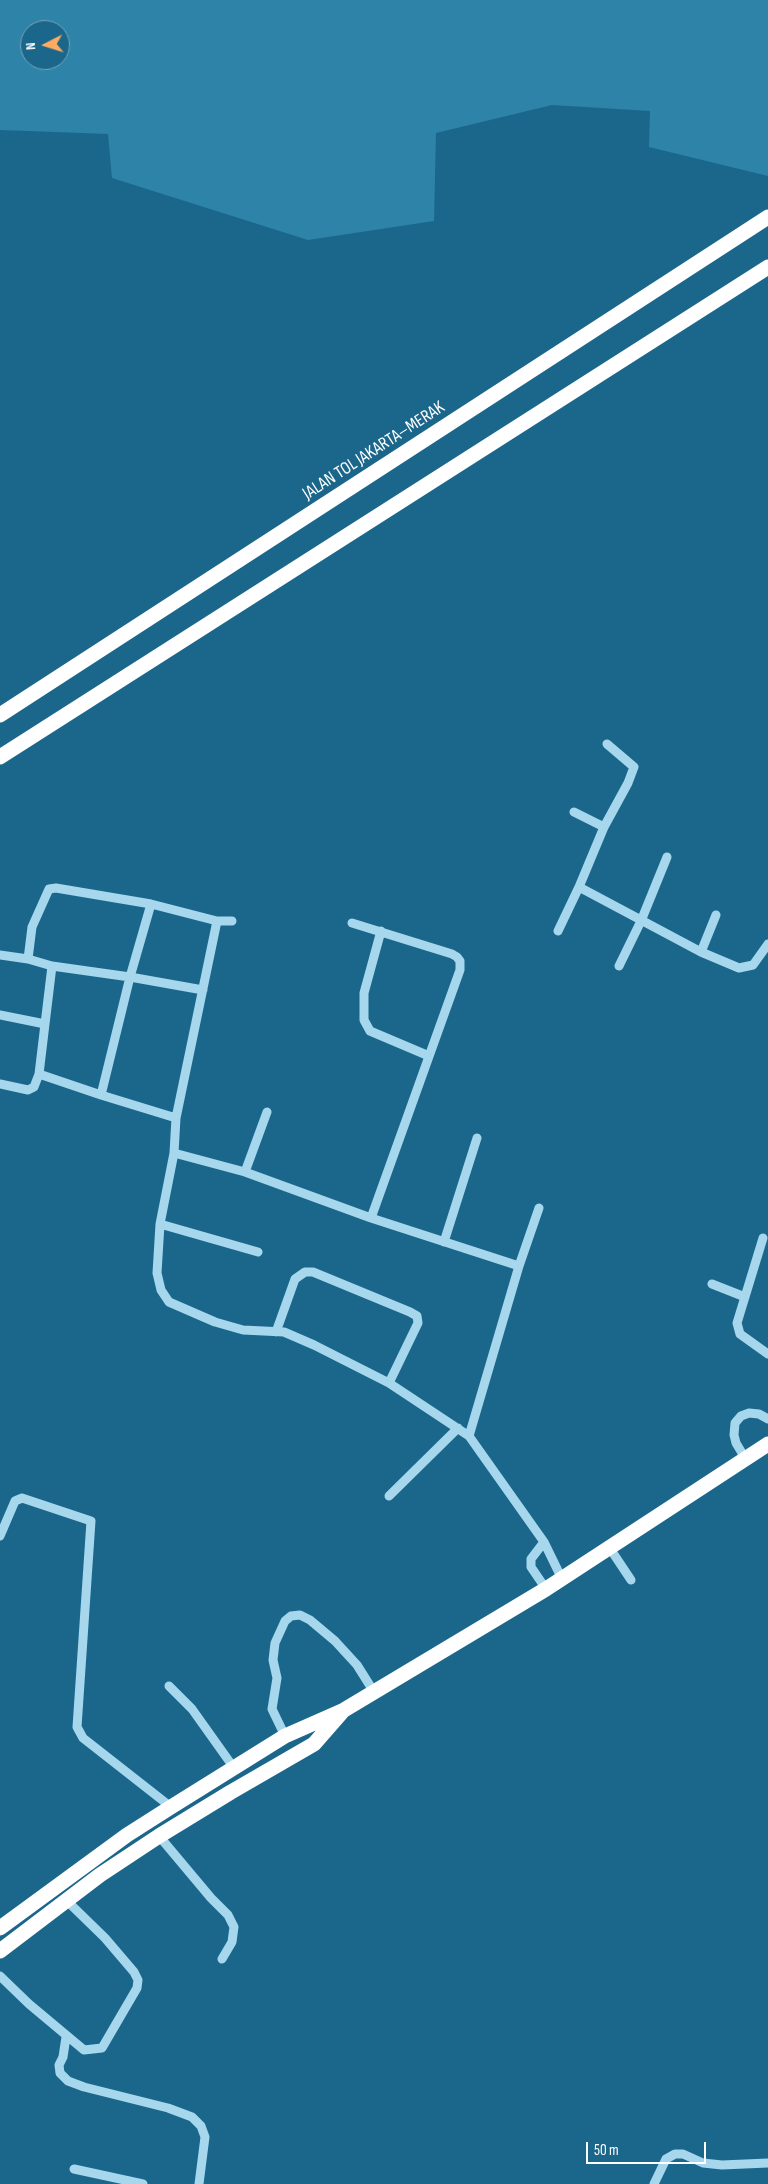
<!DOCTYPE html>
<meta charset="utf-8">
<style>
body{margin:0}
#map{position:relative;width:768px;height:2184px;overflow:hidden;background:#1b678b;font-family:"Sofia Sans Condensed",sans-serif}
canvas{display:block}
.north{position:absolute;left:20px;top:20px;width:50px;height:50px;box-sizing:border-box;background:#1b678b;border:1px solid #76a4b9;border-radius:50%;rotate:265deg;font-size:14px;font-weight:700;line-height:20px;text-align:center;color:#fff}
.north::after{content:'';display:block;margin:auto;width:18px;height:22px;background:#ffac62;clip-path:polygon(50% 0,100% 100%,50% 72%,0 100%)}
.scale{position:absolute;left:586px;top:2142px;width:120px;height:22px;box-sizing:border-box;border:2px solid #fff;border-top:0;padding-left:6px;font-size:15px;line-height:18px;white-space:nowrap;color:#fff;-webkit-text-stroke:4px #1b678b;paint-order:stroke}
</style>
<div id="map">
<canvas width="768" height="2184"></canvas>
<div class="north">N</div>
<div class="scale">50 m</div>
</div>
<script>
const context = document.querySelector('canvas').getContext('2d');
context.lineJoin = 'round';
function fillPath(path, color) { context.fillStyle = color; context.fill(path, 'evenodd'); }
const poly = rows => new Path2D(rows.map(r => 'M' + r).join(''));
function trace(path, color, width, dash) { context.strokeStyle = color; context.lineWidth = width; context.lineCap = dash ? 'butt' : 'round'; context.setLineDash(dash || []); context.stroke(path); }
function label(font, color, halo, rows, align = 'center') {
  context.font = font + ' "Sofia Sans Condensed",sans-serif'; context.lineWidth = 5; context.setLineDash([]); context.textBaseline = 'middle'; context.strokeStyle = halo; context.fillStyle = color; for (const [text, x, y, turn = 0] of rows) {
    context.save(); context.translate(x, y); context.rotate((+turn || 0) * Math.PI / 180); context.textAlign = isNaN(turn) ? turn : align; if (halo) context.strokeText(text, 0, 0); context.fillText(text, 0, 0); context.restore();
  }
}
fillPath(poly([
 [0,0,768,0,768,176,649,147,650,111,552,105,436,133,434,221,308,240,112,178,108,134,0,130],
 [30,30,60,30,60,60,30,60]
]), '#2e83a9');
trace(poly([
 [607,744,634,767,628,783,604,827,579,887,701,952,739,968,753,965,768,944],
 [574,812,604,827],
 [151,904,130,977,101,1095,176,1118],
 [217,921,176,1118,174,1153,160,1224,157,1273,161,1290,169,1302,215,1322,243,1330,284,1332,314,1345,389,1383,469,1436,544,1542,562,1579],
 [352,923,452,954,457,957,460,961,460,970,371,1218],
 [381,931,364,993,364,1020,370,1031,429,1056],
 [558,931,579,887],
 [701,952,716,915],
 [0,955,28,959,52,966,130,977,203,990],
 [28,959,32,927,49,889,56,888,151,904,217,921,232,921],
 [619,966,641,921,667,857],
 [0,1015,45,1024,52,966],
 [45,1024,39,1074,101,1095],
 [0,1084,28,1090,34,1087,39,1074],
 [174,1153,245,1172,371,1218,519,1266],
 [245,1172,267,1112],
 [160,1224,258,1252],
 [763,1238,737,1323,740,1334,768,1354],
 [444,1242,477,1138],
 [712,1284,745,1297],
 [276,1332,295,1279,305,1272,313,1272,410,1312,417,1316,418,1323,389,1383],
 [469,1436,519,1266,539,1208],
 [745,1458,736,1443,734,1435,735,1423,741,1416,749,1413,759,1414,768,1419],
 [389,1496,458,1428],
 [0,1536,15,1501,22,1498,91,1521,77,1727,83,1738,171,1807],
 [544,1542,531,1559,531,1567,546,1589],
 [609,1547,631,1580],
 [169,1686,192,1709,234,1768],
 [285,1736,272,1709,277,1678,273,1660,275,1643,285,1621,291,1616,300,1615,310,1620,335,1641,357,1665,374,1692],
 [159,1836,211,1898,228,1915,234,1927,232,1942,222,1959],
 [0,1976,29,2004,84,2050,102,2048,137,1988,138,1980,134,1972,105,1938,66,1900],
 [66,2037,63,2057,59,2065,60,2073,68,2081,84,2087,168,2108,192,2117,201,2126,205,2137,199,2184],
 [74,2169,143,2184],
 [654,2184,666,2159,675,2154,683,2154,703,2163,722,2165,768,2163]
]), '#a6d7ed', 9);
trace(poly([
 [0,715,768,217],
 [0,757,768,267],
 [0,1928,127,1835,171,1807,285,1736,344,1710,546,1589,768,1444],
 [0,1951,100,1875,159,1836,231,1792,314,1744,342,1712]
]), '#fff', 15);
label('18px', '#fff', '#1b678b', [
 ["JALAN TOL JAKARTA–MERAK",374,451,-33]
]);
</script>
